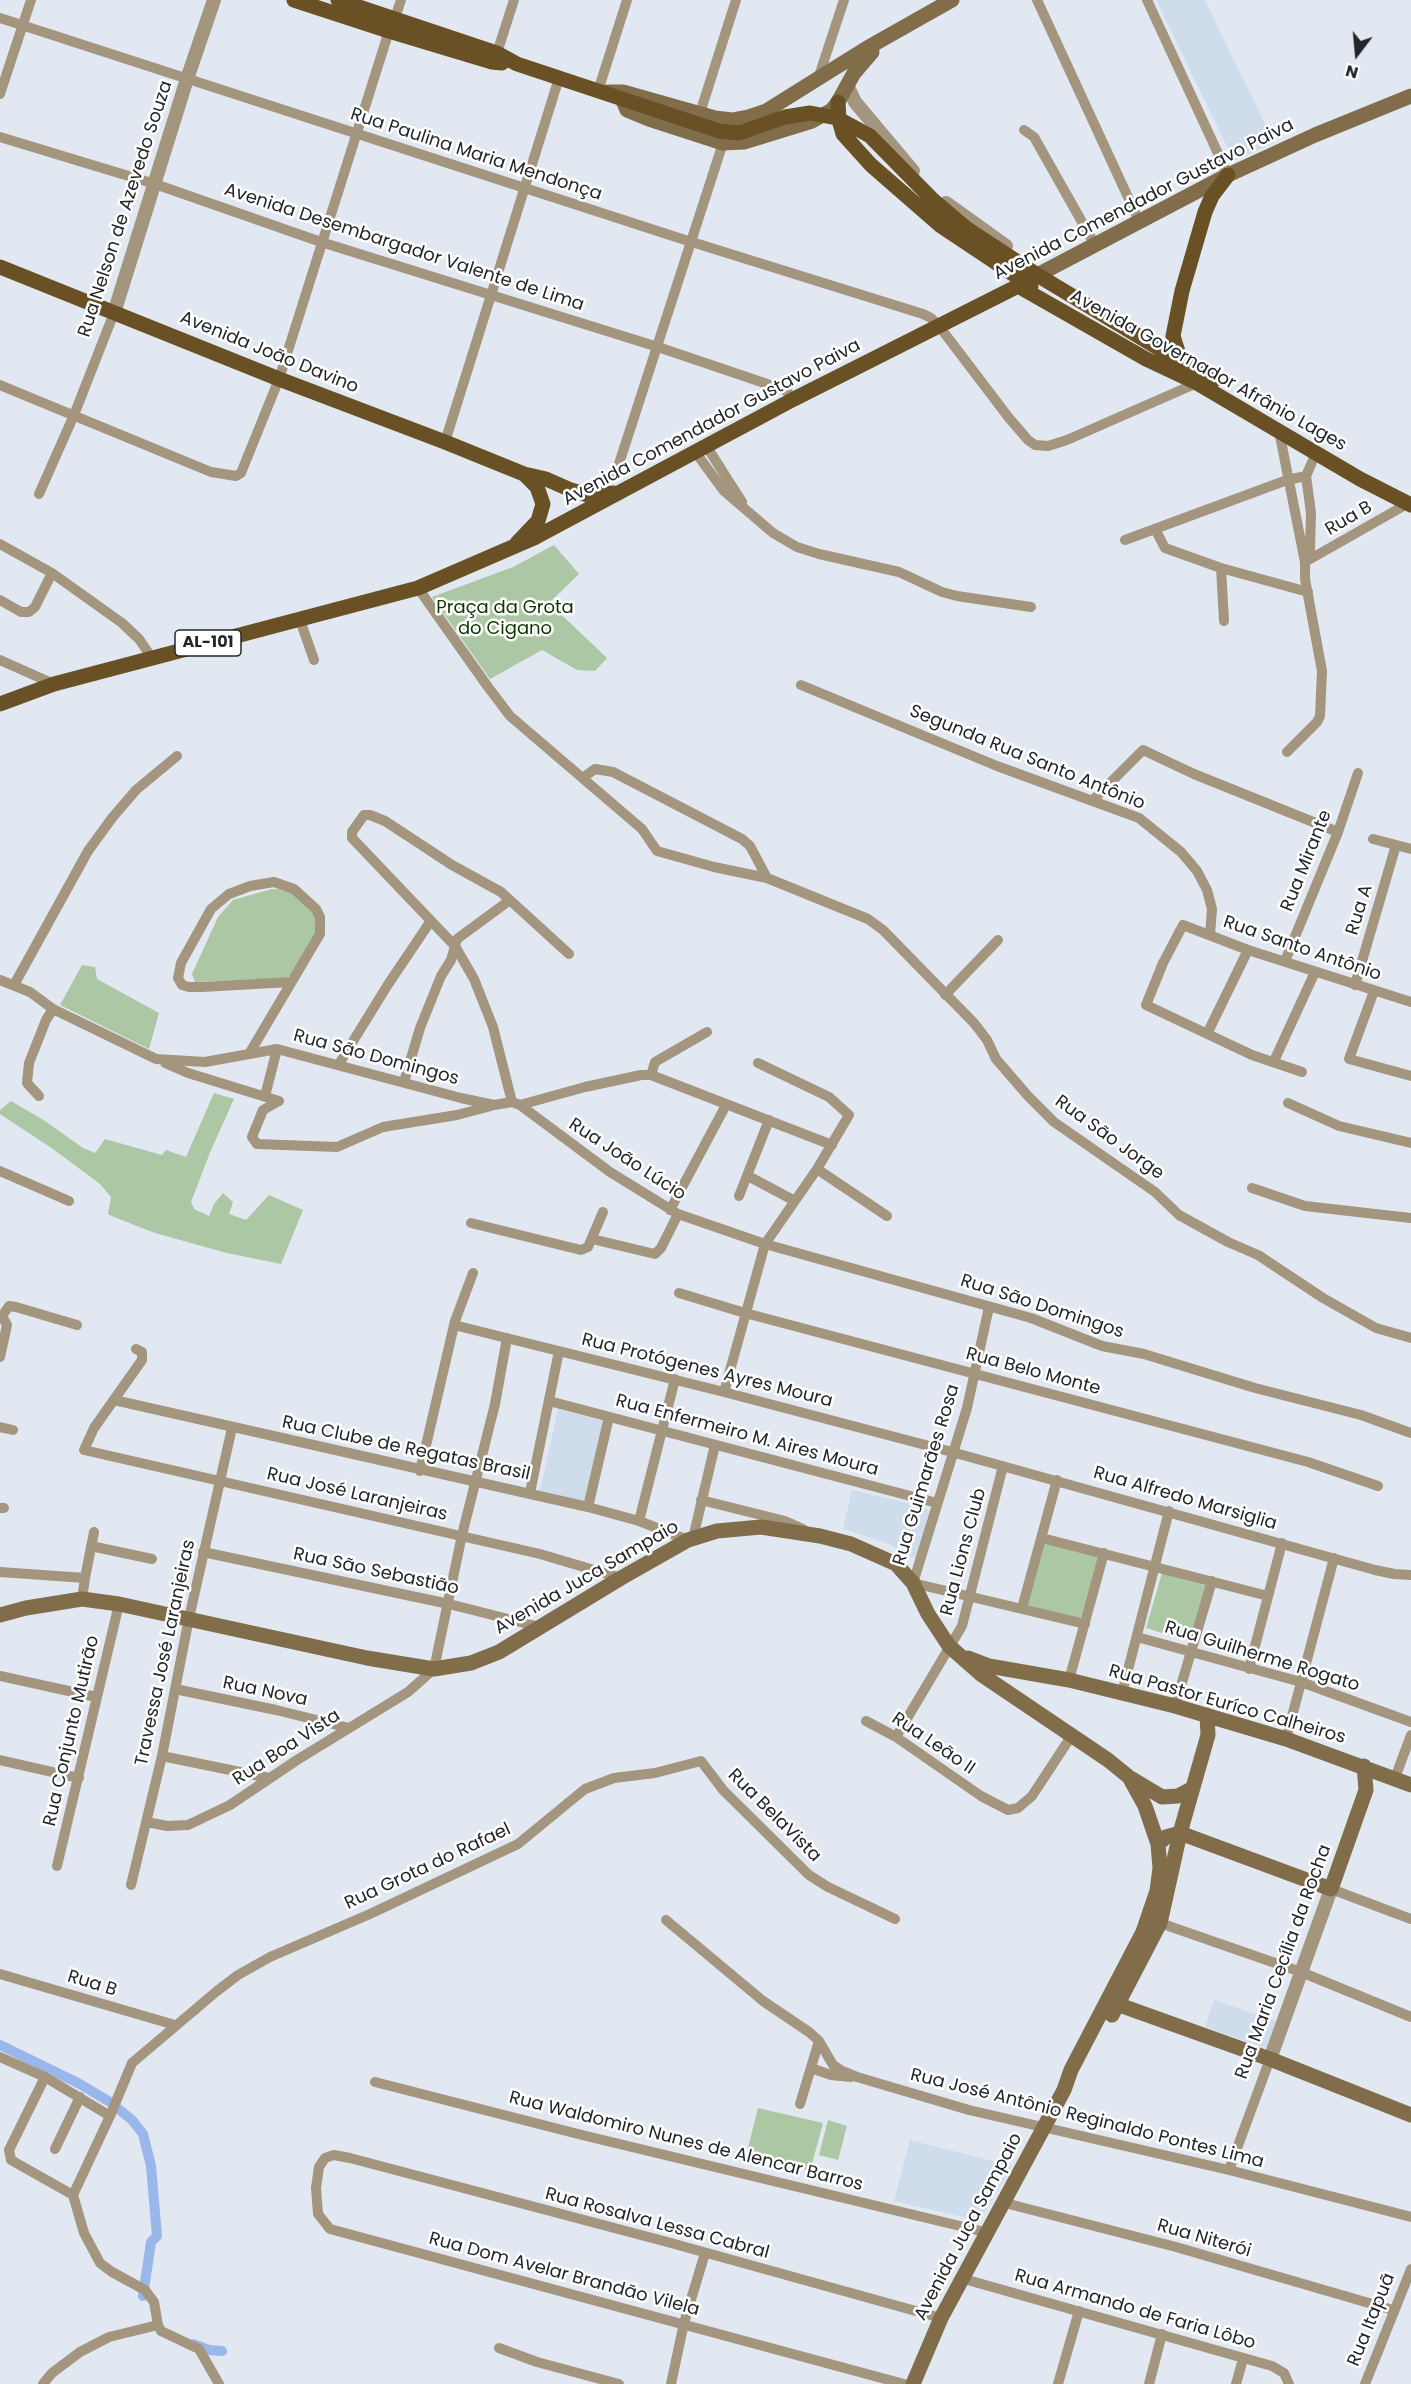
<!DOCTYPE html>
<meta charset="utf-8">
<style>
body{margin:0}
#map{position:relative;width:1411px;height:2384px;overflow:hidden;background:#e1e8f1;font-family:Poppins,sans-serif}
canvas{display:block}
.north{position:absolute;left:1327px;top:24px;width:60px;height:60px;-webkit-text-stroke:4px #fff;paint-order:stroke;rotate:196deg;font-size:16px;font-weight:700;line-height:24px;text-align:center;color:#232629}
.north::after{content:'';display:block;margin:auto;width:21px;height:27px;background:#232629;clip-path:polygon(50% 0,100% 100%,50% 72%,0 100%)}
</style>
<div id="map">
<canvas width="1411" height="2384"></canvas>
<div class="north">N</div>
</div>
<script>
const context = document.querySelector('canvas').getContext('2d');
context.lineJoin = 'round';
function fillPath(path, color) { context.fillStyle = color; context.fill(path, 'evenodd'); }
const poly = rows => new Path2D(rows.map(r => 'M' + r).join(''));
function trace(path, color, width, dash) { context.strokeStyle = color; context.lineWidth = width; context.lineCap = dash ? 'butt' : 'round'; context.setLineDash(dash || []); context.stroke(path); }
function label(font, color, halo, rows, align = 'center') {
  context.font = font + ' Poppins,sans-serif'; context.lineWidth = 5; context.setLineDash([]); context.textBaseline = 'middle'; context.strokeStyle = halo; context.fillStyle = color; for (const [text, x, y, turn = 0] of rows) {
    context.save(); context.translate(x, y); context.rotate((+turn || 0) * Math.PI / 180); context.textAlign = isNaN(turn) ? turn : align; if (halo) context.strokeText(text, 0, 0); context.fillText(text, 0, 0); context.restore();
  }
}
fillPath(poly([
 [1156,0,1205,0,1274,143,1234,161],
 [558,1409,607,1422,587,1502,540,1491],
 [852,1490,927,1508,930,1513,918,1556,913,1558,887,1543,843,1529],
 [1214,2000,1278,2022,1269,2049,1205,2027],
 [910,2140,1012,2166,980,2221,894,2201]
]), '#cfdceb');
fillPath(poly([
 [554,545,579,574,549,603,607,658,595,671,577,670,542,650,490,679,432,597,513,567],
 [272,889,285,889,307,902,321,925,294,973,286,978,195,982,192,974,218,917,233,900],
 [82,965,95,967,97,979,159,1013,149,1049,60,1005],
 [214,1093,234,1099,211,1150,191,1202,194,1209,209,1216,214,1204,223,1193,233,1202,229,1214,246,1220,269,1195,303,1210,281,1264,227,1253,155,1233,114,1217,108,1214,111,1197,100,1184,53,1149,0,1114,0,1110,11,1101,45,1121,83,1148,95,1153,105,1139,162,1155,166,1150,186,1157],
 [1045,1540,1099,1555,1080,1620,1027,1605],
 [1162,1573,1208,1586,1192,1642,1146,1628],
 [758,2108,823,2123,810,2171,746,2156],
 [828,2120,847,2126,838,2160,819,2155]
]), '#abc7a3');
trace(poly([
 [0,2045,78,2083,110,2102,132,2120,143,2134,151,2166,157,2236,151,2242,143,2296],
 [193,2344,209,2350,222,2351]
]), '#99b7eb', 10);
trace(poly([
 [1037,0,1139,221],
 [1147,0,1228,175],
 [0,18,679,238,923,314,931,318,939,326,1009,418,1028,440,1035,445,1048,446,1067,440,1197,383],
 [395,18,401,0],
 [497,53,514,0],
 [818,79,844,0],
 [598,91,627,0],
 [0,94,31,0],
 [700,113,736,0],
 [1024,130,1034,137,1095,245],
 [0,137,155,184,321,242,658,347,785,390,794,399],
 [0,385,211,472,236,476,241,473,279,379,389,31],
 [1279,431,1305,562,1305,579,1322,671,1320,716,1317,722,1287,752],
 [445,442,559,78],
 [707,447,742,502],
 [696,453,724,491,773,533,797,547,819,554,899,572,942,592,957,596,1031,607],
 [615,476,723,143],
 [39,494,74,415,114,313],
 [1155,529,1165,548,1221,568,1308,592],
 [1125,540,1287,480,1306,476],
 [0,544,52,573,122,623,139,639,152,658],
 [1305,562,1407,504],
 [1306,562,1310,549,1311,513,1306,476,1316,453],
 [1221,568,1224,621],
 [418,588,488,687,510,716,642,829,657,851,714,867,767,878,868,919,883,930,974,1023,987,1040,996,1059,1028,1096,1054,1122,1155,1192,1179,1215,1228,1242,1258,1255,1323,1298,1376,1328,1411,1338],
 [0,600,21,612,29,612,35,607,52,573],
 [300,620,314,660],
 [0,660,54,684],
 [801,685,997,766,1139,818,1181,852,1197,871,1207,890,1212,909,1210,935],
 [584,777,595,769,613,772,742,839,750,846,767,878],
 [1093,800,1143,750,1194,774,1338,832],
 [1373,839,1411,849],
 [1285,961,1338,832,1358,773],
 [0,980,30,992,53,1009,156,1059,205,1062,277,1049,461,1098,494,1105,512,1102],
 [14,985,88,851,112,818,136,790,177,756],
 [1355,985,1396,845],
 [1374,991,1349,1059,1411,1076],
 [945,995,998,940],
 [1207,1034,1248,950],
 [249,1054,320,934,320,917,316,909,294,889,274,882,250,886,229,894,211,909,181,963,178,978,182,985,189,987,202,987,291,982],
 [1274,1061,1315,972],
 [165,1063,188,1073,279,1101],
 [339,1064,387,986,430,922],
 [1302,1072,1252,1055,1146,1005,1163,963,1183,925,1248,950,1411,1002],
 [651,1075,655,1062,707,1032],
 [404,1082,420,1028,441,976,451,960,457,939,510,900],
 [39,1096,27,1083,29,1063,46,1020,53,1009],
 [265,1096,277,1049],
 [279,1101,263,1110,252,1137,257,1144,337,1147,383,1127,457,1115,491,1106],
 [512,1102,520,1105,610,1172,678,1214,765,1244,1031,1318,1102,1346,1144,1354,1255,1388,1361,1415,1411,1433],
 [512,1102,493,1027,474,979,455,946,352,838,352,832,364,815,370,815,385,821,452,865,501,892,569,954],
 [1288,1103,1339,1126,1411,1143],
 [520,1105,585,1087,641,1075,651,1075,832,1145],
 [817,1169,887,1216],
 [0,1171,69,1201],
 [748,1176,795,1201],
 [1252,1188,1305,1206,1411,1218],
 [739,1196,769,1120],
 [670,1210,726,1105],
 [471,1223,581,1250,588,1247,603,1212],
 [592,1239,655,1254,661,1248,678,1214],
 [679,1293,745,1313,1308,1462,1378,1486],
 [989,1307,967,1408,913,1583,1085,1624],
 [0,1315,2,1316,9,1306,16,1307,77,1325],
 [454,1325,724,1392,952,1452,1375,1570,1394,1574,1411,1575],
 [136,1349,142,1352,142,1360,94,1428,84,1450,540,1554,621,1578],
 [0,1357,7,1325,2,1316],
 [724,1392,765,1244,817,1169,849,1115,829,1097,758,1063],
 [114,1400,588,1507,639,1521,688,1540],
 [549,1401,937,1503],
 [0,1427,13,1430],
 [420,1471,455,1321,473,1273],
 [530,1493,559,1351],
 [701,1500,785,1521,803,1529],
 [588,1507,609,1417],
 [0,1508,4,1508],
 [639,1521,675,1379],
 [693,1538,715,1445],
 [1042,1538,1268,1596],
 [91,1546,152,1559],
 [203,1552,449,1604,540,1627],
 [0,1572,85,1578,82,1599],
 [85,1578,94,1532],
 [1022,1608,1057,1480],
 [1137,1637,1301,1682,1411,1722],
 [1249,1669,1282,1543],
 [0,1676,96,1697],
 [1069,1680,1104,1553],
 [175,1689,276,1710,349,1728],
 [1122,1693,1169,1511],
 [1175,1706,1212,1581],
 [866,1721,896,1737,981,1796,1008,1810,1018,1808,1032,1796,1072,1735],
 [896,1737,962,1626,1003,1466],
 [1286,1739,1334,1558],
 [162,1756,269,1778],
 [0,1760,79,1778],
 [1395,1778,1411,1735],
 [147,1822,167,1826,188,1825,230,1805,297,1760,408,1692,434,1669,462,1535,495,1404,507,1338],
 [57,1866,119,1604],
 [131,1885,162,1756,189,1618,232,1428],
 [1331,1889,1411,1919],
 [666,1920,763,2001,809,2032,819,2041,833,2065,842,2071,857,2077,969,2110,1229,2170,1411,2217],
 [1160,1923,1301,1972,1411,2017],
 [0,1974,175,2025],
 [0,2057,45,2077,110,2116],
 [811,2068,831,2075,851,2077],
 [45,2077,9,2150,11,2160,73,2195,84,2233,100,2263,112,2272,145,2290,154,2302,158,2325,161,2331,199,2349,219,2384],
 [375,2082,582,2135,989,2233],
 [800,2104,819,2041],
 [55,2149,80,2097],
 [1229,2170,1270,2059],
 [73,2195,110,2116,132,2063,217,1991,238,1975,270,1957,370,1914,518,1844,585,1789,614,1778,655,1773,701,1761,723,1790,809,1875,828,1887,895,1919],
 [1005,2203,1176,2247,1393,2310],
 [964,2279,1272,2366,1284,2373,1289,2384],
 [499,2348,537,2362,619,2384],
 [43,2384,52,2373,80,2352,109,2337,158,2325],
 [671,2384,684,2323,705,2253],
 [904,2384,330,2229,318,2214,316,2188,319,2167,325,2158,334,2155,350,2158,671,2243,941,2318],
 [1058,2384,1079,2311],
 [1149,2384,1162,2334],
 [1236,2384,1243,2359],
 [1365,2384,1411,2269]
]), '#a3957e', 10);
trace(poly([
 [847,85,855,102,913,171],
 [946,203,1006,246],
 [114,313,187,79,214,0],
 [1270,2059,1331,1889]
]), '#a3957e', 14);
trace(poly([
 [607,92,623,92,715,118,732,120,748,117,766,111,867,48,952,0],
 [622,98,627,110,649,119,723,143,744,142,812,121,832,110,838,102,854,73,872,52],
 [1028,280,1228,175,1315,135,1411,96],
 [0,1615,26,1608,82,1599,119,1604,367,1658,434,1669,471,1663,499,1652,621,1578,688,1540,717,1531,761,1527,820,1536,851,1544,896,1564,913,1583,928,1614,949,1646,982,1675,1108,1760,1129,1777,1145,1806,1158,1844,1160,1868,1157,1891,1143,1932,1071,2070,1064,2090,941,2318,913,2384],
 [968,1658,989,1666,1069,1680,1175,1706,1286,1739,1411,1785],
 [1132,1779,1162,1797,1178,1796,1191,1789],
 [1158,1844,1166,1837,1180,1833,1331,1889,1366,1790,1364,1766],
 [1111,2002,1270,2059,1411,2115],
 [1112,2015,1160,1923,1180,1833,1208,1735,1207,1715]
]), '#826d4b', 15);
trace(poly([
 [294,0,389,31,492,62,502,63],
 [338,0,497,53,517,64,719,131,739,133,785,117,810,113,837,118,870,136,933,200,966,228,1039,276,1213,381],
 [838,102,839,120,843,134,871,165,941,226,1031,286],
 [0,267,279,379,445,442,524,474,546,479,571,490,588,495,614,493],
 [1181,361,1173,336,1182,291,1205,212,1212,196,1228,175],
 [517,543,538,521,543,504,537,487,524,474],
 [0,704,54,684,418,588,536,537,794,399,1018,286,1146,359,1197,383,1360,479,1411,505]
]), '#6a5125', 15);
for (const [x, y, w] of [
 [208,643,66]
]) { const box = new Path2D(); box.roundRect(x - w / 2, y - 13, w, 26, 4.5); context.fillStyle = '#fff'; context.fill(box); trace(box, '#232629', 1.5); }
label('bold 16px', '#232629', null, [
 ["AL-101",208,643]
]);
label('18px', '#232629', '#fff', [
 ["Rua Paulina Maria Mendonça",476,155,18],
 ["Avenida Comendador Gustavo Paiva",1144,200,-27],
 ["Rua Nelson de Azevedo Souza",126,209,-72],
 ["Avenida Desembargador Valente de Lima",404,248,18],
 ["Avenida João Davino",269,353,22],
 ["Avenida Governador Afrânio Lages",1208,371,29],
 ["Avenida Comendador Gustavo Paiva",712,423,-28],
 ["Rua B",1349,519,-30],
 ["Segunda Rua Santo Antônio",1027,758,22],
 ["Rua Mirante",1307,861,-68],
 ["Rua A",1360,910,-73],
 ["Rua Santo Antônio",1302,949,19],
 ["Rua São Domingos",376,1058,15],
 ["Rua São Jorge",1109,1138,36],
 ["Rua João Lúcio",627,1160,33],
 ["Rua São Domingos",1042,1307,18],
 ["Rua Protógenes Ayres Moura",707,1371,14],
 ["Rua Belo Monte",1033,1372,15],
 ["Rua Enfermeiro M. Aires Moura",747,1436,15],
 ["Rua Clube de Regatas Brasil",406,1449,12],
 ["Rua Guimarães Rosa",927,1475,-73],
 ["Rua José Laranjeiras",357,1495,13],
 ["Rua Alfredo Marsiglia",1185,1499,16],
 ["Rua Lions Club",964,1552,-75],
 ["Rua São Sebastião",376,1572,12],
 ["Avenida Juca Sampaio",587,1578,-30],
 ["Travessa José Laranjeiras",166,1653,-78],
 ["Rua Guilherme Rogato",1262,1657,17],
 ["Rua Nova",265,1692,12],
 ["Rua Pastor Euríco Calheiros",1227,1705,16],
 ["Rua Conjunto Mutirão",72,1731,-77],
 ["Rua Leão II",933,1744,34],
 ["Rua Boa Vista",287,1748,-33],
 ["Rua BelaVista",774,1816,45],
 ["Rua Grota do Rafael",428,1867,-25],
 ["Rua Maria Cecília da Rocha",1284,1962,-70],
 ["Rua B",92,1984,17],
 ["Rua José Antônio Reginaldo Pontes Lima",1087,2119,14],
 ["Rua Waldomiro Nunes de Alencar Barros",686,2142,14],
 ["Rua Rosalva Lessa Cabral",657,2224,15],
 ["Avenida Juca Sampaio",969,2227,-62],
 ["Rua Niterói",1204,2239,16],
 ["Rua Dom Avelar Brandão Vilela",564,2275,15],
 ["Rua Armando de Faria Lôbo",1135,2310,16],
 ["Rua Itapuã",1372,2320,-68]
]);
label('18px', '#0f3501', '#fff', [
 ["Praça da Grota",505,608],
 ["do Cigano",505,629]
]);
</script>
